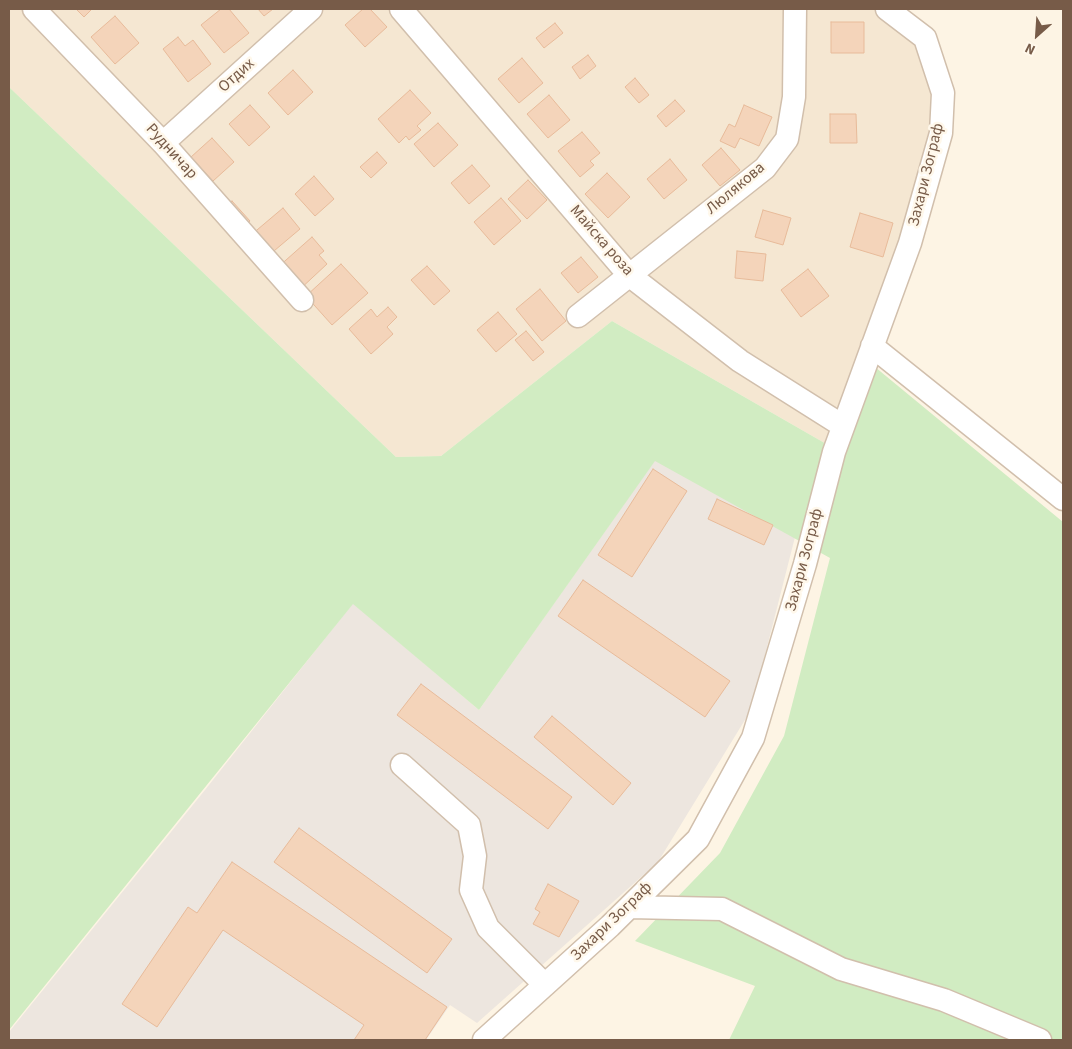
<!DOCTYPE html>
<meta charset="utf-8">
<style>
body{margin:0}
#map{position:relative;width:1072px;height:1049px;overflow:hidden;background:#fdf4e4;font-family:"Source Sans 3",sans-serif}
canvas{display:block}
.frame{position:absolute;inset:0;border:10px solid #775b48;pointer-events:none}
.north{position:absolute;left:1012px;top:10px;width:50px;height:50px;-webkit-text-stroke:4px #fff8eb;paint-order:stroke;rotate:206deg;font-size:14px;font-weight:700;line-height:20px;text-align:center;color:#775b48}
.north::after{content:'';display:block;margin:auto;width:18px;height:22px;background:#775b48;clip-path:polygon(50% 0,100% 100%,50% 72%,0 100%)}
</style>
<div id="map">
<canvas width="1072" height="1049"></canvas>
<div class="frame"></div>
<div class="north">N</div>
</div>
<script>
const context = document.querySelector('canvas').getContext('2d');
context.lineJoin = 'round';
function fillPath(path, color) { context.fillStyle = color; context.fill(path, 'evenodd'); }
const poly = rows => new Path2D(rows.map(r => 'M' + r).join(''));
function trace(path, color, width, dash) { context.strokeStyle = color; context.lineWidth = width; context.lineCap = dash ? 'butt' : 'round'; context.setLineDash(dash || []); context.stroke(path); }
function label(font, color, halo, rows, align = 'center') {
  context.font = font + ' "Source Sans 3",sans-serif'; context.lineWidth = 5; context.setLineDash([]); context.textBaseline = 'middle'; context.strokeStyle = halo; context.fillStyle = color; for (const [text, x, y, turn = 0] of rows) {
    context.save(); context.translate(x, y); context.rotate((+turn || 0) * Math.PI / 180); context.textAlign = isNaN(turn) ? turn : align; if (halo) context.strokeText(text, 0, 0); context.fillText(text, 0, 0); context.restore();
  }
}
fillPath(poly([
 [9,9,887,9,925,38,941,133,835,449,612,321,441,456,396,457,9,87]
]), '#f5e7d2');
fillPath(poly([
 [655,460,795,537,751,710,658,862,477,1023,450,1005,426,1040,9,1040,9,1032,205,790,353,603,479,710]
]), '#ede6df');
fillPath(poly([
 [9,87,396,457,441,456,612,321,835,449,875,367,1063,522,1063,1040,729,1040,755,986,635,941,720,853,784,736,830,558,655,461,479,710,353,604,9,1030]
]), '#d1ecc2');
const building = poly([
 [76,9,92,9,84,17,76,9],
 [221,9,229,9,249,33,224,53,201,25,221,9],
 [258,9,273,9,264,16,258,9],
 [363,9,370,9,387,27,365,47,345,25,363,9],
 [115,16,139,43,115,64,91,37,115,16],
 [831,22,864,22,864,53,831,53,831,22],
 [555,23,563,33,544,48,536,38,555,23],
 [178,37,185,46,193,40,211,64,188,82,163,49,178,37],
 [588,55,596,66,580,79,572,67,588,55],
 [522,58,543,83,519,103,498,79,522,58],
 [293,70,313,92,288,115,268,93,293,70],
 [635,78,649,95,639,103,625,87,635,78],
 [410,90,431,113,417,126,421,130,409,140,406,136,399,143,378,119,410,90],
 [549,95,570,120,548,138,527,114,549,95],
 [675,100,685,111,666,127,657,116,675,100],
 [250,105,270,127,249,146,229,124,250,105],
 [744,105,772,117,759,146,740,138,735,148,720,141,729,124,735,127,744,105],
 [830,114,856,114,857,143,830,143,830,114],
 [438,123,458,145,434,167,414,144,438,123],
 [582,132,600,153,590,161,594,165,580,177,558,151,582,132],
 [212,138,234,162,213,181,191,157,212,138],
 [721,148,740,170,720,186,702,165,721,148],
 [377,152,387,163,371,178,360,167,377,152],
 [670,159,687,180,664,199,647,179,670,159],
 [472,165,490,186,469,204,451,183,472,165],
 [607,173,630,197,608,218,585,194,607,173],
 [314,176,334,199,315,216,295,194,314,176],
 [528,180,547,200,527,219,508,199,528,180],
 [501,198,521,221,494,245,474,222,501,198],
 [232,201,250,221,244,226,226,206,232,201],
 [283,208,300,229,268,256,251,235,283,208],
 [763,210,791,218,783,245,755,237,763,210],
 [860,213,893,223,883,257,850,247,860,213],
 [312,237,324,251,319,255,327,264,298,291,277,268,312,237],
 [737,251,766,254,763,281,735,278,737,251],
 [581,257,598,277,578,293,561,273,581,257],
 [341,264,368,293,332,325,306,296,341,264],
 [427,266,450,291,434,305,411,280,427,266],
 [808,269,829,296,801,317,781,290,808,269],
 [540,289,566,321,542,341,516,309,540,289],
 [388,307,397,317,387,327,393,334,371,354,349,329,371,309,377,317,388,307],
 [498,312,517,334,496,352,477,330,498,312],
 [526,331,544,352,533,361,515,340,526,331],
 [653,469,687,491,632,577,598,555,653,469],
 [717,499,773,525,764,545,708,519,717,499],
 [583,580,730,681,705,717,558,616,583,580],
 [421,684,572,797,548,829,397,715,421,684],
 [552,716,631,783,613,805,534,737,552,716],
 [299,828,452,939,427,973,274,862,299,828],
 [232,862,447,1007,425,1040,354,1040,364,1025,223,930,157,1027,122,1004,188,907,197,913,232,862],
 [548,884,579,901,559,937,533,924,540,912,535,909,548,884]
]);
fillPath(building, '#f4d4ba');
trace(building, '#e8bb9a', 1);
const minor = poly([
 [34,9,163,143,302,300],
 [401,9,629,275,740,361,843,426],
 [163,143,311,9],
 [578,316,765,168,787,139,794,97,795,9],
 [872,346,1063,499],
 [402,765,469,825,475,856,471,890,488,928,545,985],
 [630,907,722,909,841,969,944,1000,1040,1040],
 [484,1040,610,926,698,839,753,738,805,564,834,452,910,243,941,133,943,93,925,38,887,9]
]);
trace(minor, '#d1bfac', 25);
trace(minor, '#fff', 22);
label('16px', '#775b48', '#fff8eb', [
 ["Отдих",237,76,-42],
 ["Рудничар",171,152,48],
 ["Захари Зограф",927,175,-76],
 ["Люлякова",736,189,-40],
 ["Майска роза",601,241,49],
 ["Захари Зограф",805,560,-75],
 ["Захари Зограф",612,922,-44]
]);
</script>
